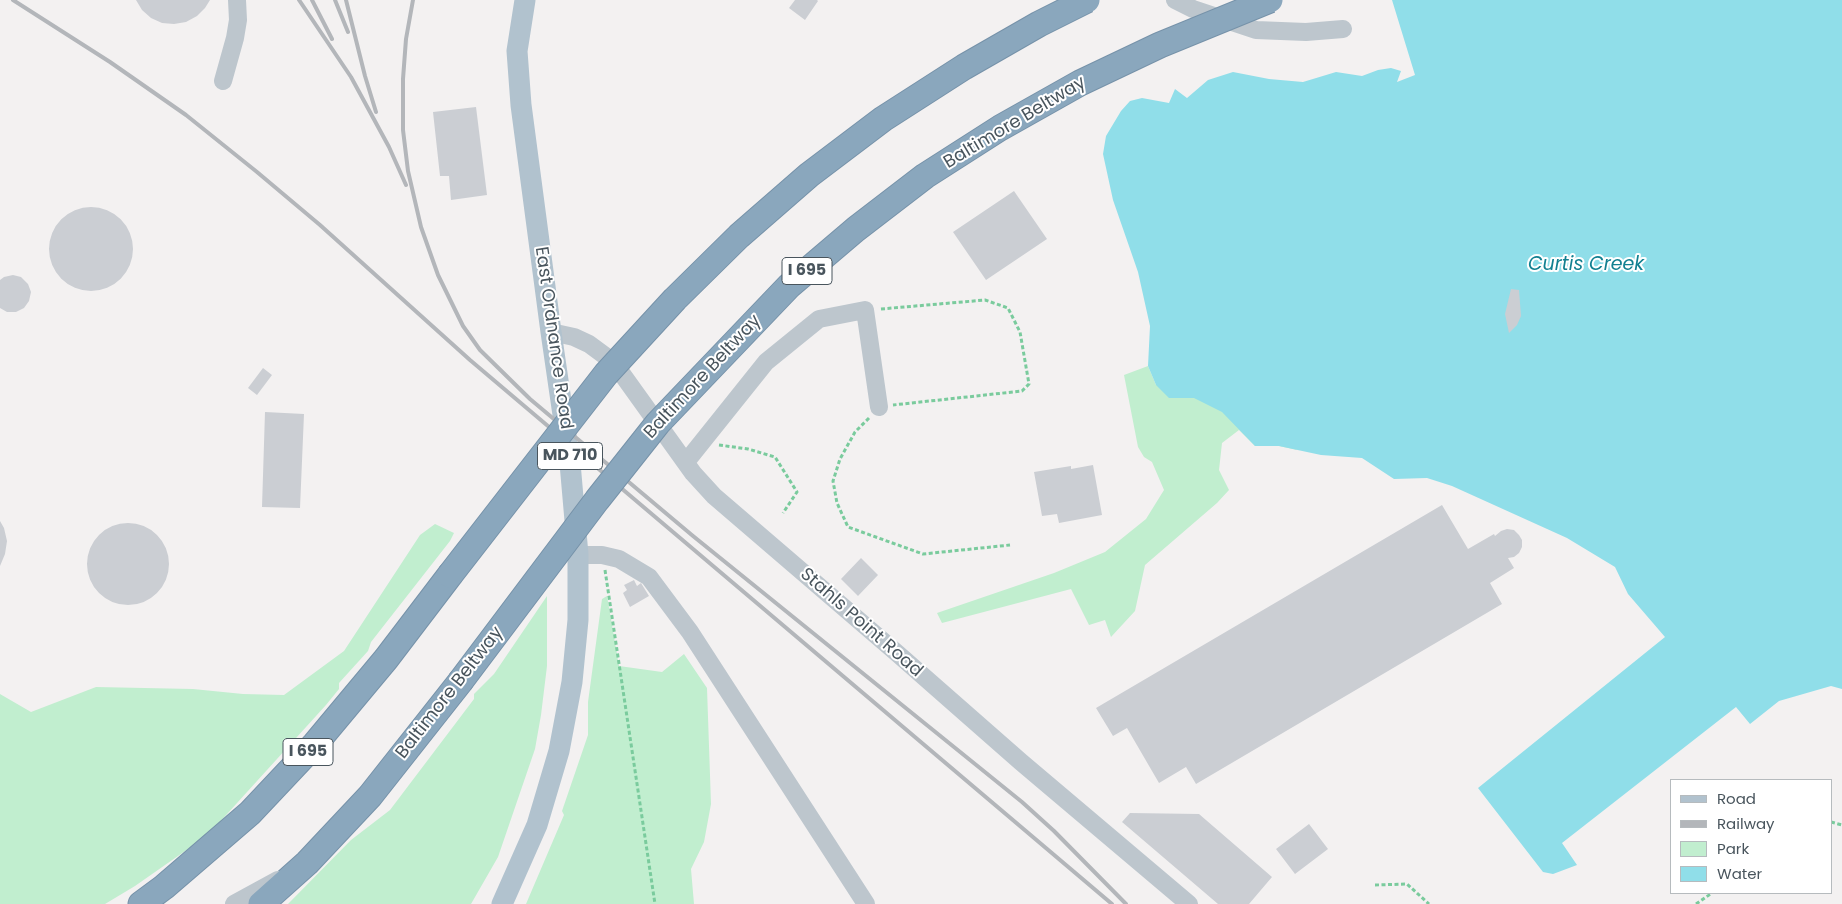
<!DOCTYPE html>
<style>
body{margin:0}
#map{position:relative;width:1842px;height:904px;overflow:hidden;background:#f3f1f1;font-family:Poppins,sans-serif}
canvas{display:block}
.legend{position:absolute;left:1670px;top:779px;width:162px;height:115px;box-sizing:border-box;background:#fff;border:1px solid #b6bbbe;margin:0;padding:6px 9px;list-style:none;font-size:15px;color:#49555d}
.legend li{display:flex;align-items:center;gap:10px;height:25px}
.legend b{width:25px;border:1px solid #b6bbbe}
</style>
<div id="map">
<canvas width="1842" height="904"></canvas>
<ul class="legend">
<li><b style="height:6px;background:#b1c2ce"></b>Road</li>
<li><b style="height:6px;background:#b3b6ba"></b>Railway</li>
<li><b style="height:14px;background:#c1eecf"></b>Park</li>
<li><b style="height:14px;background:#90dee9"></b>Water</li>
</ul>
</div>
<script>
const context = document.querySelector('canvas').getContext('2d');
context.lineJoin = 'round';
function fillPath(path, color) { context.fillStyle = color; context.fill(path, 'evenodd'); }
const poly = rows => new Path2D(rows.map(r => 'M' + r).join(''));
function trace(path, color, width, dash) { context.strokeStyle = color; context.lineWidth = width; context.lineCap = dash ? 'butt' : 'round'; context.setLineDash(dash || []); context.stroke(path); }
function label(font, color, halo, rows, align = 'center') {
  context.font = font + ' Poppins,sans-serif'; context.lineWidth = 4; context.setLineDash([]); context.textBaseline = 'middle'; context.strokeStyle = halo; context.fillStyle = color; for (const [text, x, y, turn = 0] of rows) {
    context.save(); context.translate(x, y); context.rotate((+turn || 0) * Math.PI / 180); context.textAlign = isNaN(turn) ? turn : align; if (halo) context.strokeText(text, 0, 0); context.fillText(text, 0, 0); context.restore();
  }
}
fillPath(poly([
 [1207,348,1297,450,1279,446,1255,446,1239,430,1222,443,1219,470,1229,490,1217,503,1145,565,1135,611,1111,637,1105,620,1089,625,1071,589,942,623,937,613,1054,573,1105,552,1146,519,1164,490,1152,462,1144,457,1138,447,1124,375,1148,366,1156,385],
 [435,524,454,533,450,541,371,642,368,651,339,683,339,689,326,705,208,835,135,886,105,904,0,904,0,694,31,712,96,687,193,689,243,694,284,695,344,651,420,535],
 [547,596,547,666,541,715,535,749,498,857,471,904,288,904,351,840,390,810,474,699,474,694,494,674],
 [607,596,619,666,662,672,684,654,707,688,711,804,704,842,691,869,694,904,526,904,564,815,562,811,588,735,588,702,602,599]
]), '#c1eecf');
fillPath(poly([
 [1392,0,1842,0,1842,689,1831,686,1779,701,1750,724,1736,707,1562,843,1577,865,1553,874,1543,872,1478,788,1665,637,1628,594,1615,567,1567,538,1452,486,1427,478,1394,479,1362,458,1321,455,1279,446,1255,446,1222,412,1194,398,1169,398,1156,385,1148,366,1150,326,1138,272,1113,200,1103,154,1106,136,1121,111,1130,101,1142,98,1169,103,1175,89,1187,98,1208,80,1233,72,1269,79,1303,82,1336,72,1362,76,1378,70,1391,68,1401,71,1397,82,1415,75]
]), '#90dee9');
fillPath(poly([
 [136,0,210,0,205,8,197,16,186,22,174,24,162,23,151,18,142,10],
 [795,0,817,0,818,1,805,20,789,8],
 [476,107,487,195,451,200,449,176,440,176,433,112],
 [1014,191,1047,239,986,280,953,232],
 '49 249a42 42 0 1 1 84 0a42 42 0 1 1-84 0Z',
 [13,275,21,277,28,284,31,292,29,301,24,308,16,312,7,312,0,308,0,280,4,277],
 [1511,289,1519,290,1521,316,1517,325,1509,333,1505,314],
 [263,368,272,375,257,395,248,388],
 [265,412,304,414,300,508,262,507],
 [1093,465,1102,515,1059,523,1057,514,1042,516,1034,472,1071,466,1071,469],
 [1442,505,1468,549,1494,534,1495,536,1501,531,1507,529,1514,530,1519,535,1522,540,1522,547,1519,553,1514,557,1508,558,1514,568,1490,583,1502,604,1196,784,1186,767,1159,783,1127,728,1113,736,1096,708],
 [0,521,4,528,7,541,5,554,0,566],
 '87 564a41 41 0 1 1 82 0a41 41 0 1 1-82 0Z',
 [861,558,878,575,858,596,841,579],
 [634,580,637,586,641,583,649,596,630,607,623,593,627,590,624,585],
 [1130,813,1199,814,1272,877,1249,904,1218,904,1122,822],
 [1309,824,1328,849,1295,874,1276,849]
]), '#cbced3');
const highway = poly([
 [141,904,164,887,250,813,315,744,386,659,450,575],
 [261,904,307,863,370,796,460,682]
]);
trace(highway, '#7692a9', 27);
trace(poly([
 [881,309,985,300,1008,308,1020,332,1029,384,1022,391,893,405],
 [869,418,855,432,840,459,833,481,837,503,848,527,923,554,1010,545],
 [719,445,748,449,775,457,797,492,783,513],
 [605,570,655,904],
 [1831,822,1842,825],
 [1375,885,1407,884,1429,904],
 [1696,904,1712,893]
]), '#7acb9d', 3, [4, 2.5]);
trace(poly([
 [1175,0,1193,9,1256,30,1306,32,1343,29],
 [223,81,235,38,238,20,237,0],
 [551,332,574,337,589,344,608,358,622,374,693,473,714,496,898,654,1021,762,1189,904],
 [686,462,766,362,819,319,865,310,879,407],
 [578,555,602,555,619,559,649,577,690,632,866,904],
 [234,904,278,880]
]), '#bdc6cd', 18);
trace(poly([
 [502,904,537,825,559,751,572,682,578,620,578,555,570,463,551,332,521,105,517,51,525,0]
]), '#b1c2ce', 21);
trace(highway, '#8aa7bd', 25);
trace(poly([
 [13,0,110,62,186,115,257,172,320,225,470,360,1112,904],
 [299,0,351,77,389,147,406,185],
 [312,0,332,39],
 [335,0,348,32],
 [346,0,365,76,376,112],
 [413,0,406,39,403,79,403,130,408,171,421,227,438,275,463,326,480,350,530,399,693,536,1022,802,1054,831,1126,904]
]), '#b3b6ba', 4);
const highwayBridge = poly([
 [450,575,606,374,675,299,739,236,809,175,883,119,964,67,1039,24,1087,0],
 [460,682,597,500,658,423,789,286,856,229,925,176,1000,128,1080,83,1160,45,1270,0]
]);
trace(highwayBridge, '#7692a9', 27, []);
trace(highwayBridge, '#8aa7bd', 25);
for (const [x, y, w] of [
 [807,271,50],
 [570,456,65],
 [308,752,50]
]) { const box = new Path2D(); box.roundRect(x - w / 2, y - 13.5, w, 27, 4); context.fillStyle = '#fff'; context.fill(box); trace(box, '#49555d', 1); }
label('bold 16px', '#49555d', null, [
 ["I 695",807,271],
 ["MD 710",570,456],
 ["I 695",308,752]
]);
label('18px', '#49555d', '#fff', [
 ["Baltimore Beltway",1015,123,-31],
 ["East Ordnance Road",553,338,82],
 ["Baltimore Beltway",703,377,-47],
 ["Stahls Point Road",861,623,41],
 ["Baltimore Beltway",450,693,-52]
]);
label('italic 19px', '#128091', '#fff', [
 ["Curtis Creek",1586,265]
]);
</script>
